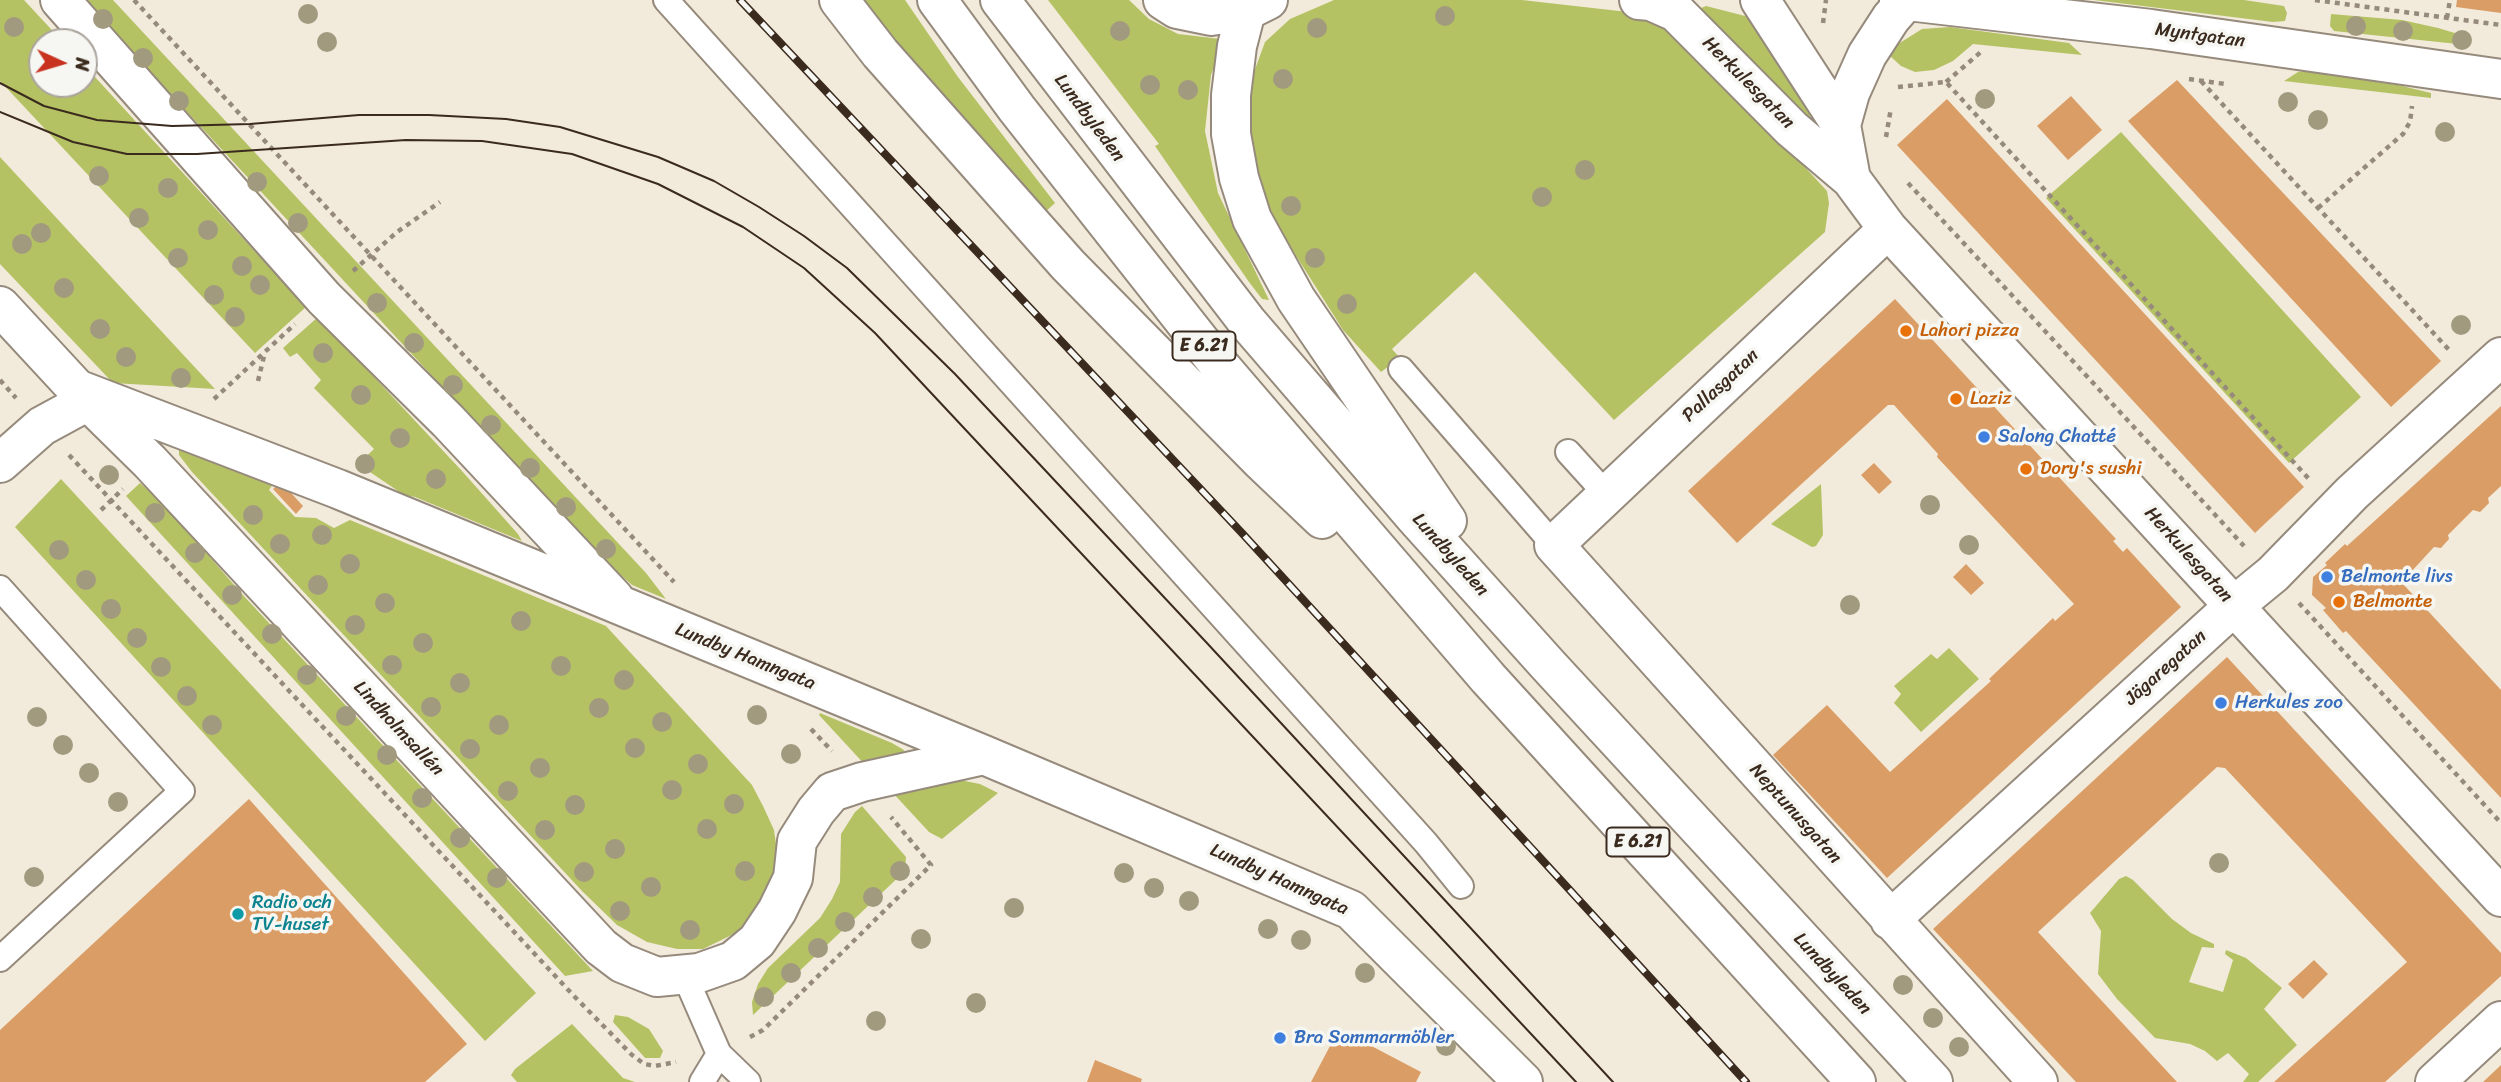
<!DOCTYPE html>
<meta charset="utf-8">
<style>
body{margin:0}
#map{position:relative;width:2501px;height:1082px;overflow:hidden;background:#f2ebdb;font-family:Sriracha,sans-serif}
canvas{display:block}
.north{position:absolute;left:28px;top:28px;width:70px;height:70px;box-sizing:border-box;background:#f6f6f2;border:2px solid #aba49d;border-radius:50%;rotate:94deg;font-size:19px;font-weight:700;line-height:28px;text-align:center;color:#3b2a1e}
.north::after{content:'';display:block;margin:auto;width:24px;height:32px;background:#c8321e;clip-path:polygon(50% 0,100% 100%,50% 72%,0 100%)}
</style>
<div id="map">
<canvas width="2501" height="1082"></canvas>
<div class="north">N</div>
</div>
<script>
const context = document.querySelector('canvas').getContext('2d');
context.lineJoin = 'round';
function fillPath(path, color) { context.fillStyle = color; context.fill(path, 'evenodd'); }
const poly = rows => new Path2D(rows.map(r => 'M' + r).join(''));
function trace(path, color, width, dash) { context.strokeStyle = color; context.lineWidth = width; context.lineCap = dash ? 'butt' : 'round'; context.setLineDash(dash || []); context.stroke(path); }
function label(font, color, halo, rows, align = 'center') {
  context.font = font + ' Sriracha,sans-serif'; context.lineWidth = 7; context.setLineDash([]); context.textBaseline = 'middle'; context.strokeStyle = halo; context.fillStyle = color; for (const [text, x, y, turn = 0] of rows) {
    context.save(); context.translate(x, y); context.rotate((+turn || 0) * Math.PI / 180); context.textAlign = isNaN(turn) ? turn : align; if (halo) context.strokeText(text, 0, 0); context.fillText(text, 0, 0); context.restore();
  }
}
fillPath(poly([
 [0,0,24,0,63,42,42,42,42,84,84,84,84,65,306,307,255,353,0,81],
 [83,0,113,0,646,573,666,599,632,585,603,560],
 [863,0,905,0,958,77,1055,203,1043,214,914,65],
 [1048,0,1129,0,1149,19,1178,34,1221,39,1221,48,1211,75,1205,131,1218,193,1269,300,1262,299,1249,282,1155,146,1159,144],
 [1334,0,1522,0,1628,12,1657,23,1688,41,1827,191,1829,203,1825,232,1614,420,1475,272,1392,349,1400,358,1381,372,1343,330,1274,221,1253,156,1249,105,1254,72,1265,42,1290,19],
 [2094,0,2244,0,2284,6,2287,13,2285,21,2273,22],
 [1706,6,1753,18,1813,109,1810,117,1803,119,1705,15,1701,8],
 [2331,14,2402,20,2438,28,2465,36,2468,40,2467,45,2334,31,2330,26],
 [1950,27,2069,43,2082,55,1973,44,1953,61,1934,70,1915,72,1901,66,1890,56,1898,44,1922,29],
 [2304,71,2398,85,2431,93,2431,98,2284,81,2298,72],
 [2121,132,2361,397,2289,463,2046,198],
 [0,157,215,389,113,383,0,264],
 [318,317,462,471,518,534,522,541,415,497,404,495,358,464,374,449,314,388,321,380,297,353,290,357,283,348],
 [179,445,273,484,269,490,295,517,316,518,334,528,350,520,606,626,752,785,763,806,774,830,777,851,776,877,746,928,703,949,677,949,647,942,617,925,582,891,192,472,179,455],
 [61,479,536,993,485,1041,15,527],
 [140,483,163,503,242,594,593,971,565,976,126,496],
 [1821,484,1823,535,1816,546,1812,547,1771,524],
 [1949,648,1979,679,1921,732,1894,703,1901,694,1894,686,1931,654,1937,659],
 [820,713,892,743,904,750,902,756,867,767,819,715],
 [955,779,980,784,998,793,942,839,929,832,892,792],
 [862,806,906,857,905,871,753,1015,752,1002,758,984,768,968,820,918,832,899,840,882,841,834,855,812],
 [2126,876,2133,880,2172,919,2191,933,2214,944,2214,948,2202,947,2189,982,2223,992,2233,960,2225,954,2226,950,2246,958,2282,988,2264,1009,2297,1045,2258,1082,2243,1082,2249,1074,2228,1053,2217,1061,2205,1051,2190,1044,2155,1038,2117,999,2098,974,2101,931,2090,913,2119,879],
 [615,1015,628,1017,649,1029,663,1051,660,1058,645,1058,613,1022],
 [572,1024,623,1078,635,1082,517,1082,511,1075,515,1069]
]), '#b5c264');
fillPath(poly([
 [2457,0,2501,0,2501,13,2456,7],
 [2177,80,2441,361,2391,407,2128,121],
 [2071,96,2102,130,2068,160,2037,126],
 [1947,99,2304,487,2255,533,1897,145],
 [1895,299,2116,539,2113,541,2123,552,2127,548,2181,607,1887,878,1773,755,1827,705,1890,772,1991,681,1989,679,2053,618,2055,621,2074,604,1937,457,1938,454,1894,405,1888,405,1737,543,1688,491],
 [2501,406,2501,486,2488,498,2489,503,2480,512,2473,510,2448,535,2449,539,2441,548,2434,547,2410,573,2410,580,2404,585,2501,690,2501,798,2346,631,2343,633,2323,610,2326,608,2312,595,2313,577,2327,565,2325,563,2345,544,2347,546],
 [1874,463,1892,482,1879,494,1861,475],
 [281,482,303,506,296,514,273,489],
 [1966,564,1984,583,1971,595,1953,577],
 [2227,657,2501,953,2501,976,2385,1082,2274,1082,2407,962,2225,768,2217,767,2038,932,2177,1082,2076,1082,1933,929],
 [249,799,467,1044,425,1082,0,1082,0,1030],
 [2314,960,2328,974,2303,999,2288,984],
 [1339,1029,1421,1072,1416,1082,1311,1082],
 [1095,1060,1142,1079,1141,1082,1087,1082],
 [2501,1065,2501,1082,2483,1082]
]), '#da9d66');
const lane = poly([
 [666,0,1426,843,1461,886],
 [1401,369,1554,545],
 [1568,452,1606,494],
 [0,588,182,791,0,959],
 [684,974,719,1054,748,1082],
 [702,1082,719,1054]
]);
const street = poly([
 [60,0,324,298,448,421,614,598],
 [1639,0,1651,1,1676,12,1792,129,1851,179,1888,229,2501,897],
 [1760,0,1841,125],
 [1851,179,1841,125,1850,93,1867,55,1891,18,1906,1],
 [1888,229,1554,545,2038,1082],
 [0,306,88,401,150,462,601,947,622,963,657,977,699,973,733,961,757,941,777,911,793,878,797,841,816,811,832,792,862,782,984,755],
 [77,389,338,489,984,755,1351,910,1523,1082],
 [0,463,42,426,88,401],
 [1890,920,2234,606,2273,574,2352,493,2501,357],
 [2435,1082,2501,1021]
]);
const secondary = poly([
 [1163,0,1177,9,1211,16,1246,11,1268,0],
 [1899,0,2151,29,2501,79]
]);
const highway = poly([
 [839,0,880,53,1068,265,1260,460,1322,519],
 [937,0,1017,109,1215,360,1488,678,1856,1082],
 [1000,0,1248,323,1415,517,1549,666,1933,1082],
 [1246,11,1237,46,1231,95,1231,134,1239,178,1252,219,1296,299,1447,521]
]);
trace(lane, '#968a7c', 28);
trace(street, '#968a7c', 42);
trace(secondary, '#968a7c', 42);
trace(highway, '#968a7c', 42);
trace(poly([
 [134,0,674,582],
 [2315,0,2501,25],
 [2447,18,2450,0],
 [1823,23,1826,0],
 [2189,79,2225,84],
 [2201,81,2450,351],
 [1946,82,1982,51],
 [1898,87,1946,82,2309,479],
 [1886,137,1891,108],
 [1908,183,2244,546],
 [2318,208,2403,134,2410,122,2412,106],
 [353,271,397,232,440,202],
 [0,380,16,398],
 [258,381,265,352],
 [214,399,295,324],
 [69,455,573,995,632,1055,644,1064,655,1066,676,1062],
 [101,510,123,489],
 [2299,603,2501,823],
 [811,729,832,751],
 [750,1037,763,1030,931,865,891,817]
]), '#968a7c', 4.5, [5, 5]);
trace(lane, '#fff', 24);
trace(street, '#fff', 38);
trace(secondary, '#fff', 38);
trace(highway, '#fff', 38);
trace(poly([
 [0,83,44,106,97,120,172,126,250,124,359,115,429,115,506,119,560,127,658,157,714,181,759,207,804,236,847,268,955,374,1206,642,1613,1082],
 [0,112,73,142,127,154,197,154,406,140,482,141,572,154,658,184,743,227,804,268,875,333,1576,1082]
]), '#3b2a1e', 2);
const rail = poly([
 [740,0,1241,532,1746,1082]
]);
trace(rail, '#3b2a1e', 8);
trace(rail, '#f6f6f2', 5, [16]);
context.fillStyle = '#a29a7f';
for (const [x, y] of [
 [308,14],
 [1445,16],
 [103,19],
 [2356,26],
 [14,27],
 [1317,28],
 [1120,31],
 [2403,31],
 [2462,40],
 [327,42],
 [143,58],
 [1283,79],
 [1150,85],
 [1188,90],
 [1985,99],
 [179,101],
 [2288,102],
 [2318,120],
 [2445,132],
 [1585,170],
 [99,176],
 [257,182],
 [168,188],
 [1542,197],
 [1291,206],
 [139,218],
 [298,223],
 [208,230],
 [41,233],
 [22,244],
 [178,258],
 [1315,258],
 [242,266],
 [260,285],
 [64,288],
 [214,295],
 [377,303],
 [1347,304],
 [235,317],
 [2461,325],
 [100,329],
 [414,343],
 [323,353],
 [126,357],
 [181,378],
 [453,385],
 [361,395],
 [491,425],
 [400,438],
 [365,464],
 [530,468],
 [109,475],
 [436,479],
 [1930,505],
 [566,507],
 [155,513],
 [253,515],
 [322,535],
 [280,544],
 [1969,545],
 [606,549],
 [59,550],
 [195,553],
 [350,564],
 [86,580],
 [318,585],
 [232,595],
 [385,603],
 [1850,605],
 [111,609],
 [521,621],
 [355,625],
 [272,634],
 [137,638],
 [423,643],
 [392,665],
 [561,666],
 [161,667],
 [307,675],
 [624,680],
 [460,683],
 [187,696],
 [431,707],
 [599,708],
 [757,715],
 [346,716],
 [37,717],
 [662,722],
 [212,725],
 [499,725],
 [63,745],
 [635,748],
 [470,749],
 [791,754],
 [387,755],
 [698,764],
 [540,768],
 [89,773],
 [672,790],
 [508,791],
 [422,798],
 [118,802],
 [734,804],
 [575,805],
 [707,829],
 [545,830],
 [460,838],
 [615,849],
 [2219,863],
 [745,871],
 [900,871],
 [584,872],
 [1124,873],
 [34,877],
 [497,878],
 [651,887],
 [1154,888],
 [873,897],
 [1189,901],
 [1014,908],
 [620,911],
 [845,922],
 [1268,929],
 [690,930],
 [921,939],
 [1301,940],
 [818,948],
 [791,973],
 [1365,973],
 [1903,985],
 [764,997],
 [976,1003],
 [1933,1018],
 [876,1021],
 [1446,1046],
 [1959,1047]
]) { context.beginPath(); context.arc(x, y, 10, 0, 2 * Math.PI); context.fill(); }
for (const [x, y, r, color] of [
 [1906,331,7,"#e8710a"],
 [1956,399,7,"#e8710a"],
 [1984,437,7,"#3f7fe0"],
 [2026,469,7,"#e8710a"],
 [2327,577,7,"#3f7fe0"],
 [2339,602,7,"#e8710a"],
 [2221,703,7,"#3f7fe0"],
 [238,914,7,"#0f9aa8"],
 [1280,1038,7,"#3f7fe0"]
]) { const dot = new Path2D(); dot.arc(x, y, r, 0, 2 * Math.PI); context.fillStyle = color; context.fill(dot); trace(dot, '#f6f6f2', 2.5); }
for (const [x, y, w] of [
 [1204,346,63],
 [1638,842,63]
]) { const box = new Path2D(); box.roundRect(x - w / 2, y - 14.5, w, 29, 5); context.fillStyle = '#f6f6f2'; context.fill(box); trace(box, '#3b2a1e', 2); }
label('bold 18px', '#3b2a1e', null, [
 ["E 6.21",1204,346],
 ["E 6.21",1638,842]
]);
label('19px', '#3b2a1e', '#f6f6f2', [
 ["Myntgatan",2200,36,8],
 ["Herkulesgatan",1748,83,45],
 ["Lundbyleden",1089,118,53],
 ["Pallasgatan",1721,386,-43],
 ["Lundbyleden",1450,555,48],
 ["Herkulesgatan",2188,555,48],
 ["Lundby Hamngata",745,657,22],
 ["Jägaregatan",2166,668,-42],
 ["Lindholmsallén",398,729,47],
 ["Neptunusgatan",1795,814,48],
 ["Lundby Hamngata",1279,880,24],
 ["Lundbyleden",1832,974,47]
]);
label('19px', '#c56008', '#f6f6f2', [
 ["Lahori pizza",1920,331],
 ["Laziz",1970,399],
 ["Dory's sushi",2040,469],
 ["Belmonte",2353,602]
], 'left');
label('19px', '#366cbe', '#f6f6f2', [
 ["Salong Chatté",1998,437],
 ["Belmonte livs",2341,577],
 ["Herkules zoo",2235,703],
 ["Bra Sommarmöbler",1294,1038]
], 'left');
label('19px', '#0d838f', '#f6f6f2', [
 ["Radio och",252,903],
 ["TV-huset",252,925]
], 'left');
</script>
